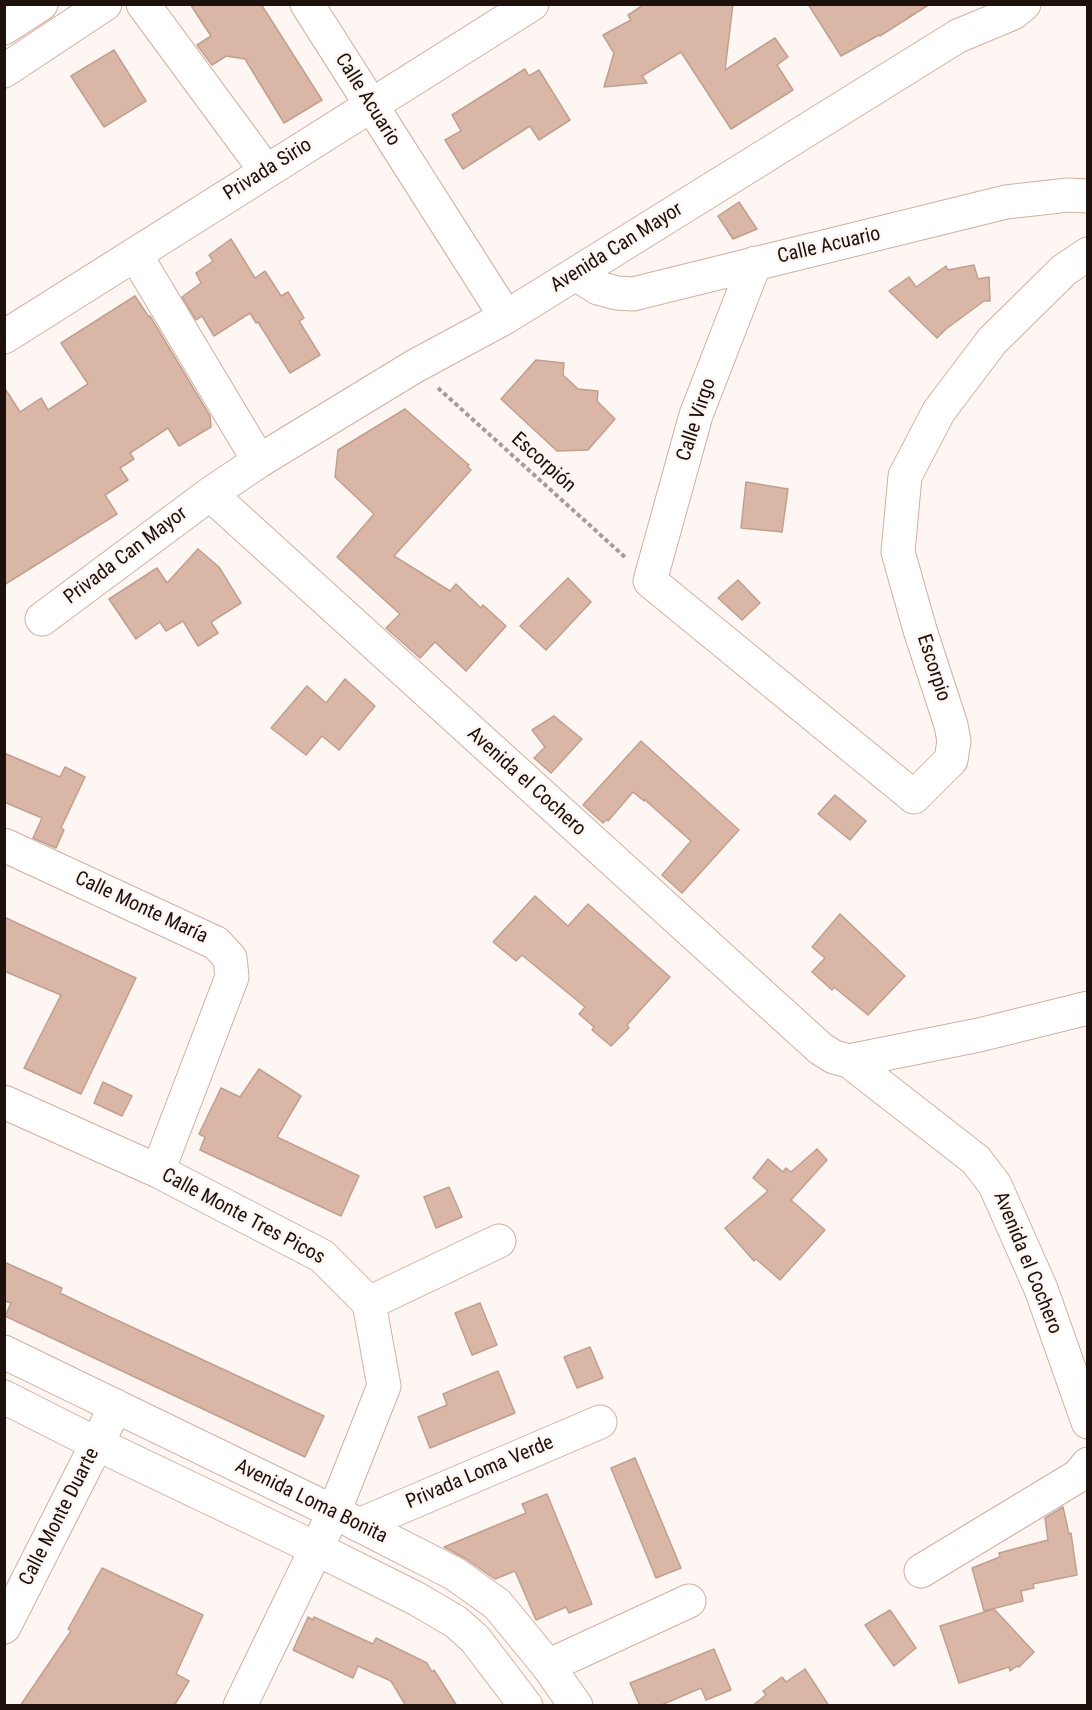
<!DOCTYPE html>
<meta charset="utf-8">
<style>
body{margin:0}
#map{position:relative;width:1092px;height:1710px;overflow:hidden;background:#fef6f3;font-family:"Roboto Condensed",sans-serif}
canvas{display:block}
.frame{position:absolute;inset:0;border:6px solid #1e110c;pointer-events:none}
</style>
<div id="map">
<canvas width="1092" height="1710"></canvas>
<div class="frame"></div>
</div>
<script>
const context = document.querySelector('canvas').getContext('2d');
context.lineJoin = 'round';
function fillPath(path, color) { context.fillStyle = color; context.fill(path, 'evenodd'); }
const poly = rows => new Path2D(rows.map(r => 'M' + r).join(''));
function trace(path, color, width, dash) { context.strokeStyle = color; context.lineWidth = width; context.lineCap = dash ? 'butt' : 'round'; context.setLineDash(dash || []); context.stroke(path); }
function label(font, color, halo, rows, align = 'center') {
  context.font = font + ' "Roboto Condensed",sans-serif'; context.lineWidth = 5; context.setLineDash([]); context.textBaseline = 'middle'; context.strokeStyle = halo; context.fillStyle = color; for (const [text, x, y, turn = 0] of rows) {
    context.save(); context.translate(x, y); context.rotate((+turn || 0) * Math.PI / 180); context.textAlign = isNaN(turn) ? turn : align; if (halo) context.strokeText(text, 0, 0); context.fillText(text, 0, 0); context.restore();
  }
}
const building = poly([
 [190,4,261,4,322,100,284,123,245,59,226,56,212,65,197,45,211,36,190,4],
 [645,4,733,4,725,70,775,38,788,57,777,65,793,90,731,129,681,52,642,76,647,83,604,87,614,53,603,35,631,20,628,15,645,4],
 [808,4,930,4,880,36,879,35,841,56,808,4],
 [114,50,146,101,104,127,71,76,114,50],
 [525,69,529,76,539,70,570,120,539,140,530,126,463,169,445,140,461,131,452,115,525,69],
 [739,202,757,229,733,239,718,216,739,202],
 [231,239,255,278,265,271,281,296,288,292,304,318,299,321,320,355,290,373,258,322,256,323,250,313,214,336,202,316,196,320,182,297,201,283,196,273,213,261,209,255,231,239],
 [974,265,978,279,989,277,990,301,984,301,946,329,937,338,889,291,909,277,916,287,946,266,948,270,974,265],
 [135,296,149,317,150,316,210,416,211,427,179,446,168,428,130,453,134,459,120,468,128,480,105,495,117,514,4,585,4,387,20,412,41,398,48,410,88,384,61,343,135,296],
 [536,360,564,363,563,375,578,389,598,391,597,401,615,419,588,450,557,451,501,399,536,360],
 [405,409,469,465,467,466,471,470,394,556,450,591,456,584,481,608,483,605,506,626,466,671,435,642,420,658,386,628,400,614,337,557,374,514,335,477,338,450,405,409],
 [746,482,788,489,782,532,741,528,746,482],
 [198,549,219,567,241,603,211,622,218,633,198,646,183,621,166,631,160,622,136,639,109,599,157,568,167,583,198,549],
 [568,578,591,602,546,650,520,626,568,578],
 [738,580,760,603,742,620,718,598,738,580],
 [345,679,375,706,339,750,322,736,306,755,271,728,307,686,326,703,345,679],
 [554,716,582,739,551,773,534,758,545,747,532,730,554,716],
 [641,741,739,830,682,893,662,875,691,841,644,799,644,801,633,792,608,821,607,819,603,823,583,805,641,741],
 [4,753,60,777,65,767,85,777,61,828,64,830,56,848,33,838,42,818,4,802,4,753],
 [835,795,866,821,850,840,818,814,835,795],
 [535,896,568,926,588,904,670,977,627,1025,629,1028,611,1046,592,1030,594,1027,579,1014,585,1007,522,955,516,961,493,942,535,896],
 [840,914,905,976,868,1015,834,987,832,990,812,972,825,958,812,947,840,914],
 [4,917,136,978,81,1094,24,1068,61,995,4,971,4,917],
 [259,1069,301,1096,277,1137,359,1176,341,1216,200,1150,205,1137,199,1134,221,1088,240,1097,259,1069],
 [103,1082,132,1096,122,1116,94,1103,103,1082],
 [817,1149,827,1160,791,1200,825,1230,780,1280,756,1259,754,1261,725,1228,768,1191,753,1178,768,1159,783,1172,786,1168,791,1172,817,1149],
 [449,1187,462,1217,436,1228,424,1197,449,1187],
 [4,1262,62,1288,60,1293,108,1316,324,1416,305,1457,5,1316,11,1303,4,1301,4,1262],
 [480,1303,497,1345,472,1355,455,1313,480,1303],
 [590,1347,603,1378,577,1388,564,1357,590,1347],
 [498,1371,515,1413,430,1448,418,1417,447,1405,443,1394,498,1371],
 [635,1458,681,1568,656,1578,611,1468,635,1458],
 [547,1494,592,1604,569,1613,566,1607,536,1620,515,1571,495,1579,466,1559,444,1547,526,1513,522,1504,547,1494],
 [1063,1507,1069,1534,1071,1533,1077,1575,1033,1584,1034,1588,1021,1591,1023,1601,984,1611,972,1568,1000,1557,999,1553,1048,1540,1045,1518,1063,1507],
 [102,1568,203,1615,176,1674,189,1681,174,1706,20,1706,71,1631,68,1629,102,1568],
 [994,1609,1034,1652,1019,1667,1017,1666,1010,1671,1009,1667,959,1683,940,1626,994,1609],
 [890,1610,916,1648,894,1666,865,1625,890,1610],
 [308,1617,313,1620,314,1617,373,1644,376,1638,427,1663,432,1672,434,1670,457,1706,406,1706,391,1681,358,1666,353,1678,293,1650,308,1617],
 [714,1649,731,1690,706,1700,701,1688,659,1706,640,1706,630,1683,714,1649],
 [805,1669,829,1706,752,1706,766,1695,763,1691,782,1677,786,1682,805,1669]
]);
fillPath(building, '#dab6a6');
trace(building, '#c19f8f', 1.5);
const minor = poly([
 [143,4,266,171],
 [307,4,506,317],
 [4,71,105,4],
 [135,254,259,461],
 [755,263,696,415,650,581,914,797,951,760,954,741,951,725,920,630,898,552,905,476,939,411,992,341,1064,270,1088,254],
 [576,274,598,288,617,293,633,294,1006,202,1068,195,1088,196],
 [4,337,532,4],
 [210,494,821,1049,834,1057,849,1061,979,1035,1088,1008],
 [42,619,210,494,259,461,415,366,506,317,958,36,1013,13,1024,4],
 [4,845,216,943,230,958,232,977,158,1171],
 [849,1061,976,1160,995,1185,1041,1289,1088,1422],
 [4,1102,158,1171,322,1256,369,1303,384,1386,334,1512,240,1706],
 [369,1303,499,1241],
 [359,1525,600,1422],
 [921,1571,1078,1476,1088,1464],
 [4,1627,116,1406],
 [548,1666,689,1601]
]);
const major = poly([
 [4,28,41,4],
 [4,1352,334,1512,455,1574,497,1604,548,1666,576,1706],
 [4,1397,97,1444,317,1549,417,1599,456,1622,475,1639,526,1706]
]);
trace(minor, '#d2af9f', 35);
trace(major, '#d2af9f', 35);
trace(poly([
 [438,388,626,558]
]), '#a69d99', 4, [4.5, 3]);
trace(minor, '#fff', 33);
trace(major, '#fff', 33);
label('20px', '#1e110c', '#fef6f3', [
 ["Calle Acuario",367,100,58],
 ["Privada Sirio",268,170,-32],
 ["Calle Acuario",829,246,-13],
 ["Avenida Can Mayor",617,248,-32],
 ["Calle Virgo",697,420,-72],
 ["Escorpión",543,463,42],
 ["Privada Can Mayor",126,556,-37],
 ["Escorpio",933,668,72],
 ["Avenida el Cochero",526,782,42],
 ["Calle Monte María",141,908,25],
 ["Calle Monte Tres Picos",243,1217,28],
 ["Avenida el Cochero",1027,1263,68],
 ["Privada Loma Verde",480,1473,-23],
 ["Avenida Loma Bonita",311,1502,26],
 ["Calle Monte Duarte",60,1517,-63]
]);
</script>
